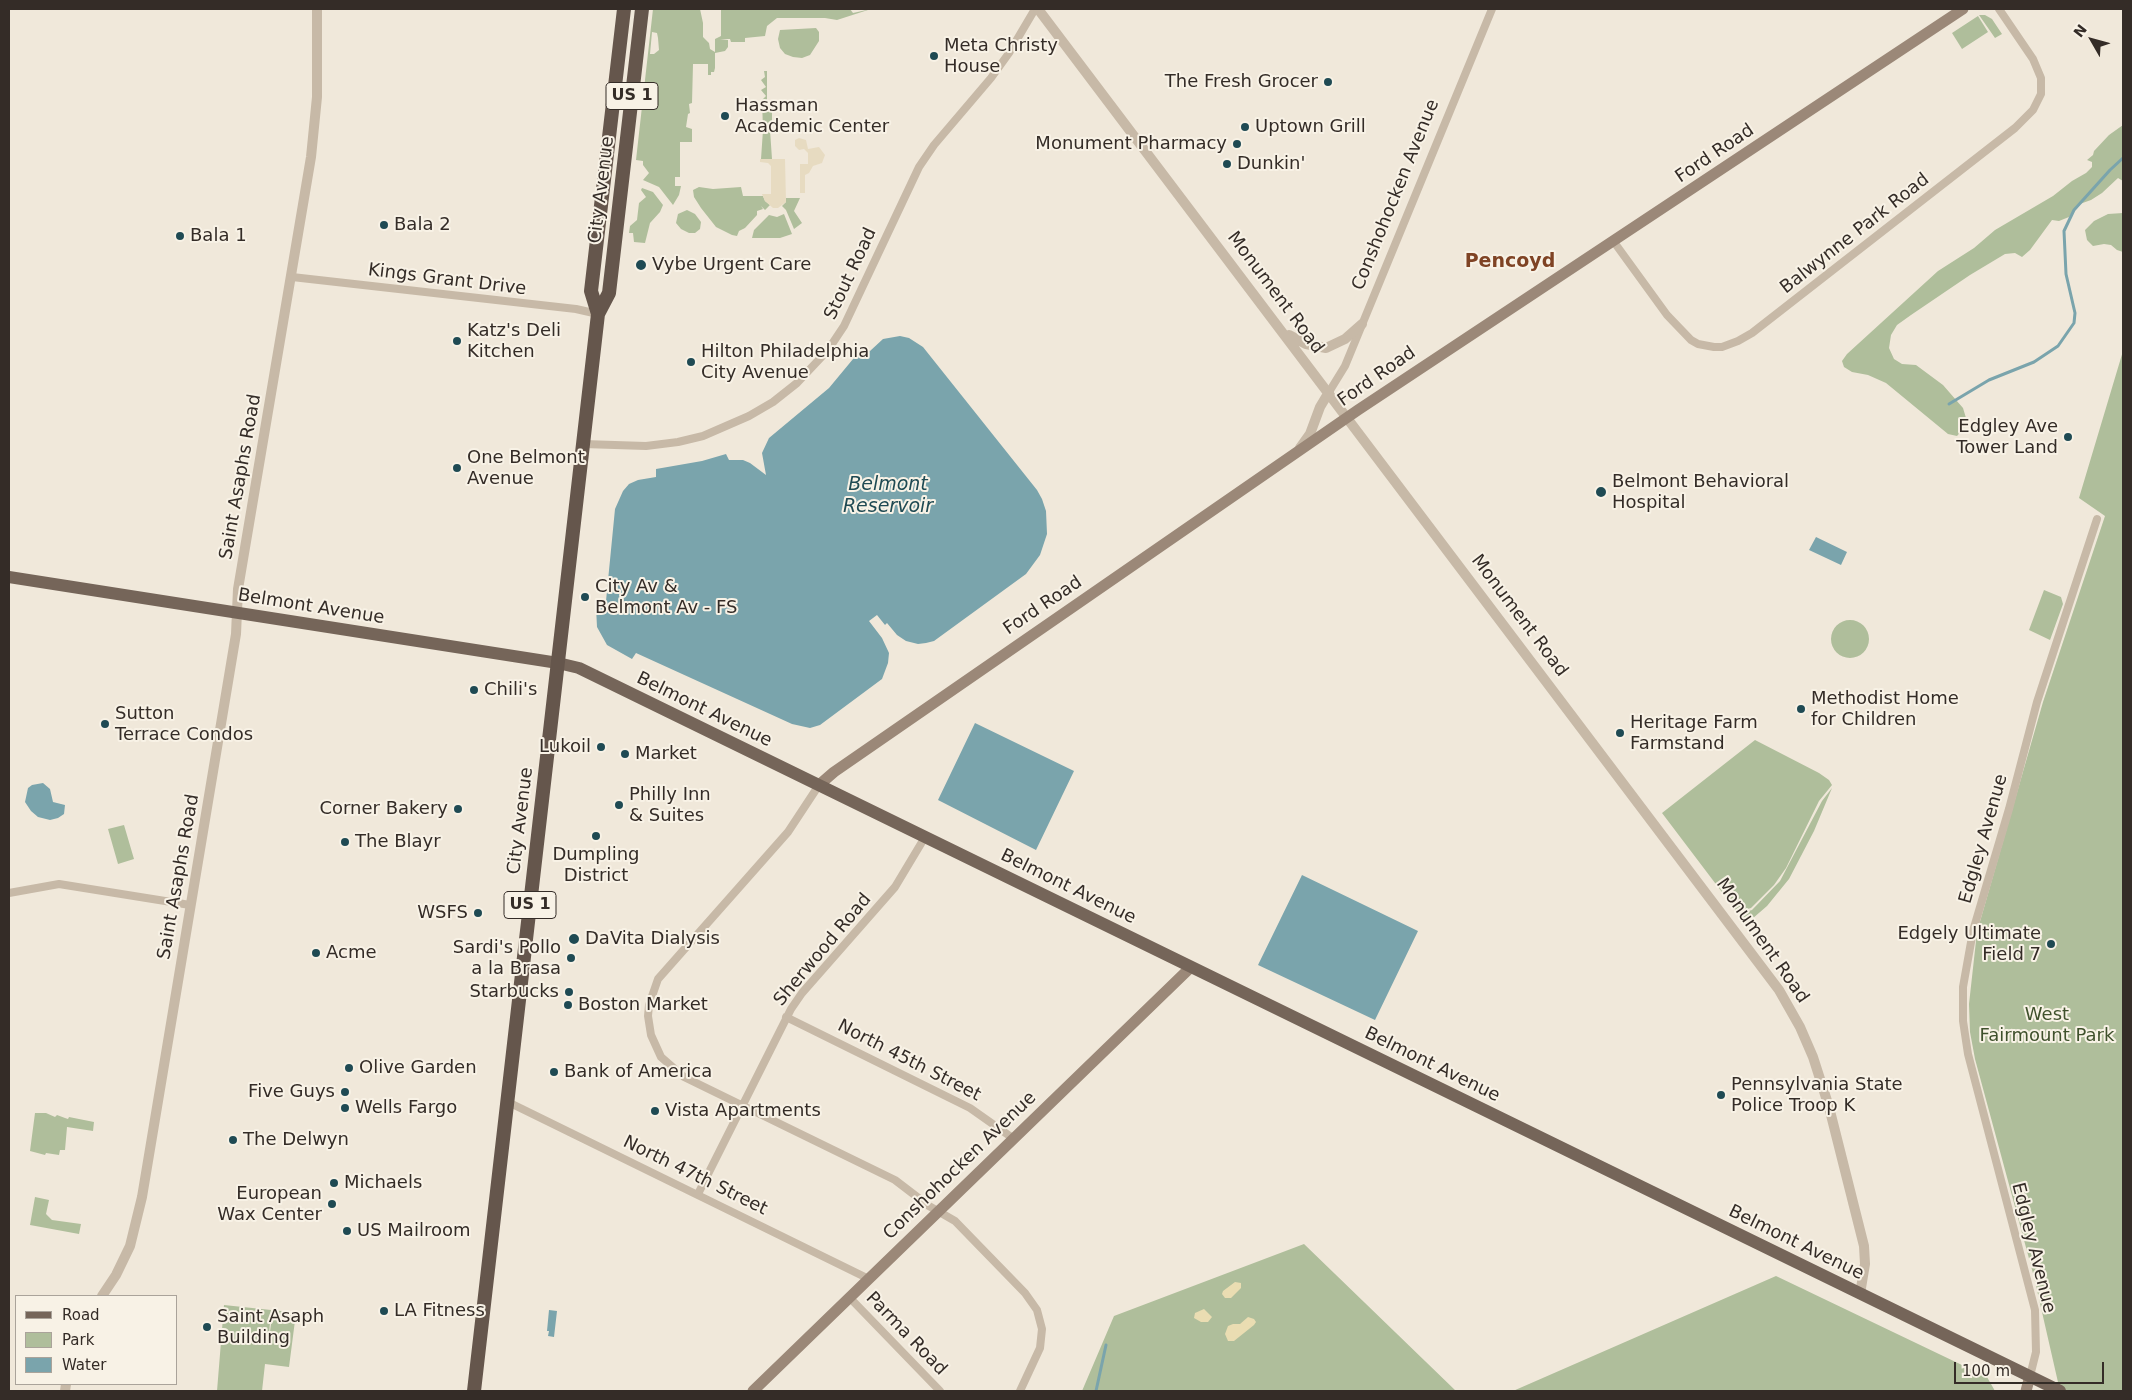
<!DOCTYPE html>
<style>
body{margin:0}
#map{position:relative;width:2132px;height:1400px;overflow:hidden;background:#f0e8da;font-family:"DejaVu Sans",sans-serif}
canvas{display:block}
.frame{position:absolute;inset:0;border:10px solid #342c27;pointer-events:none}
.legend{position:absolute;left:15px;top:1295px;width:162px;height:90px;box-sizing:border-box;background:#f8f2e6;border:1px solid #aaa39a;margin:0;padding:6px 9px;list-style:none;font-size:15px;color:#342c27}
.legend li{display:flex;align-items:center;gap:10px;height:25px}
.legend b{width:25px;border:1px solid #aaa39a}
.north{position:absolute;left:2067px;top:15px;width:50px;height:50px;-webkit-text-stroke:4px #f8f2e6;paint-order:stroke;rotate:308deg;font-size:14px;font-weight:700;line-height:20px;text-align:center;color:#342c27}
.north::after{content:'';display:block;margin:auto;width:18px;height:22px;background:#342c27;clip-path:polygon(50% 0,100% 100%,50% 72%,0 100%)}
.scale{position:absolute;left:1954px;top:1362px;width:150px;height:22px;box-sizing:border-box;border:2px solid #342c27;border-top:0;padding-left:6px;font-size:15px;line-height:18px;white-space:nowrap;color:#342c27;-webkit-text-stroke:4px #f8f2e6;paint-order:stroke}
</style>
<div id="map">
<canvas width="2132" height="1400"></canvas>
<div class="frame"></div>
<ul class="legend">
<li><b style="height:6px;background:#756559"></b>Road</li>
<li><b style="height:14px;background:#afbe9b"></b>Park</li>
<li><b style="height:14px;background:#7aa4ac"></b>Water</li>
</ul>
<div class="north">N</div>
<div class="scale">100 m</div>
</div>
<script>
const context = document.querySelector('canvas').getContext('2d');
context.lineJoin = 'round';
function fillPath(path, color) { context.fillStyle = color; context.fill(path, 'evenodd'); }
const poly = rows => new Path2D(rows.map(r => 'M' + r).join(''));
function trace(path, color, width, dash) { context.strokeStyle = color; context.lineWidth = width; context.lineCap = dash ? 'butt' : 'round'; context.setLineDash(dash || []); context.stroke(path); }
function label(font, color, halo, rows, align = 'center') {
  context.font = font + ' "DejaVu Sans",sans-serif'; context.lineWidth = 4; context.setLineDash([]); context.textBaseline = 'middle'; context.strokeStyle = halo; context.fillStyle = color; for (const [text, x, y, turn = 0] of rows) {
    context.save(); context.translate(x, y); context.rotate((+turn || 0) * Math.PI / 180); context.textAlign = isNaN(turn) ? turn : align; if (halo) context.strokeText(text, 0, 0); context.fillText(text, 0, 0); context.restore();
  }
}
fillPath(poly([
 [653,9,700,9,703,23,703,37,709,43,710,49,715,52,715,39,721,36,721,9,850,9,853,13,871,9,837,20,825,18,777,18,767,26,765,36,745,38,745,42,731,42,730,39,720,39,728,40,728,47,725,51,715,53,715,68,714,72,711,72,711,75,708,75,708,64,693,64,692,103,689,104,690,113,688,114,686,127,692,129,692,142,680,142,680,177,675,177,675,186,681,186,679,195,673,205,659,187,643,180,649,173,643,165,643,161,636,160],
 [652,32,657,33,658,38,659,50,654,54,650,54],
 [1979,15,1985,15,1992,19,2002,34,1995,38],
 [1978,16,1988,32,1962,49,1952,33],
 [816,28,819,32,819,41,810,55,802,58,793,57,785,54,780,48,778,39,780,30],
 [764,71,767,71,767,101,772,101,772,130,770,130,772,159,761,159,763,130,762,100,766,96,761,90,766,87,761,80,765,77],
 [2123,125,2123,181,2118,178,2102,193,2091,200,2077,205,2069,217,2059,221,2052,220,2030,250,2022,257,2015,253,2005,254,1970,275,1911,315,1897,325,1891,335,1889,348,1894,359,1902,364,1916,365,1943,385,1963,408,1966,418,1964,428,1957,436,1948,434,1886,383,1868,375,1852,372,1844,367,1842,361,1847,354,1938,271,1974,248,1995,230,2053,196,2072,181,2086,173,2092,167,2092,162,2087,160,2093,155,2094,151,2109,135],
 [699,187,713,189,741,187,743,196,763,196,765,201,770,205,765,210,761,206,763,209,757,211,757,215,745,228,739,231,737,236,732,235,716,227,701,208,694,197,693,190],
 [642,188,653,192,663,205,660,212,650,223,645,243,634,242,633,233,629,233,630,226,637,220,639,203,646,197,641,190],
 [786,198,800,198,794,211,802,223,794,229,786,210,782,206,786,202],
 [687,210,695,214,701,222,700,229,695,233,689,233,681,229,676,223,678,214],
 [2123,213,2123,252,2117,250,2111,245,2104,244,2093,246,2087,240,2085,230,2094,221,2108,214],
 [784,214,792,234,780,238,752,238,754,230,769,215,777,217],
 [2123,351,2123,1391,2060,1391,2034,1277,1975,1059,1970,1032,1969,1004,1977,932,2043,702,2105,516,2079,498],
 [2044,590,2061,597,2063,604,2050,640,2029,630],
 '1831 639a19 19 0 1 1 38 0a19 19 0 1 1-38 0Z',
 [1755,740,1819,773,1829,780,1832,785,1819,801,1786,868,1774,885,1751,908,1737,912,1662,813],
 [1832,788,1814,831,1789,879,1767,906,1752,919,1745,923,1739,914,1752,910,1780,881,1822,801],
 [124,825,134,859,118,864,108,829],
 [35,1113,46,1113,55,1117,57,1115,65,1118,68,1119,69,1117,94,1122,93,1131,67,1127,65,1150,60,1150,59,1155,46,1153,45,1155,30,1151],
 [35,1197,49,1200,46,1214,52,1220,81,1224,79,1234,30,1225],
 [1304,1244,1456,1391,1082,1391,1114,1316],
 [1776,1276,1987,1377,1995,1391,1513,1391],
 [224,1305,271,1310,268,1346,273,1310,296,1313,289,1367,265,1364,262,1391,217,1391]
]), '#afbe9b');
fillPath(poly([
 [1235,1282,1241,1283,1241,1288,1231,1298,1225,1298,1222,1294,1223,1291],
 [1204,1309,1212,1317,1208,1322,1201,1322,1194,1318,1195,1313],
 [1248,1317,1254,1319,1256,1322,1254,1325,1234,1341,1228,1341,1225,1334,1228,1326,1233,1324,1240,1324]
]), '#eaddb2');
fillPath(poly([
 [799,138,806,140,808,149,819,147,825,155,822,163,813,166,809,173,805,175,805,193,800,193,800,164,808,164,808,153,804,149,799,150,795,146,795,140],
 [760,159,785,159,786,202,778,208,773,208,765,201,762,194,771,194,771,166,768,163,760,162]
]), '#e7dbc1');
fillPath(poly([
 [900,336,909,338,923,347,1037,490,1042,499,1046,511,1047,534,1040,555,1026,574,934,641,926,643,918,644,906,641,897,635,887,623,885,625,877,615,869,621,882,638,889,653,888,663,882,679,820,725,810,728,792,724,636,653,632,659,607,645,597,627,596,607,598,601,606,601,615,509,623,491,629,484,638,480,656,477,656,469,702,461,726,454,729,460,743,460,750,463,766,475,762,453,769,438,829,388,863,347,870,351,883,339],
 [1816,537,1847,552,1841,565,1809,550],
 [975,723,1074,771,1036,850,938,800],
 [43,783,50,789,53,802,65,805,64,814,58,818,50,820,38,817,31,811,25,802,28,788,32,785],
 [1302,875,1418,931,1375,1020,1258,965],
 [549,1310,557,1311,554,1337,548,1336,549,1331,547,1331]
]), '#7aa4ac');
trace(poly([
 [1949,404,1989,380,2034,362,2058,346,2074,323,2075,313,2066,274,2064,231,2074,210,2110,170,2123,158],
 [1096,1391,1106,1345]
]), '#7aa4ac', 3);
trace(poly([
 [1614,242,1667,315,1691,340,1698,344,1714,347,1722,347,1738,341,1752,333,2015,128,2033,110,2041,94,2041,78,2033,59,1999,9],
 [292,277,576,309,598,314],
 [1329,392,1345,366,1492,9],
 [583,444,646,446,678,442,703,436,749,416,773,402,797,383,828,350,844,326,919,167,934,145,991,78,1009,53,1035,9],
 [819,785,788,832,658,979,649,1005,648,1016,651,1035,661,1057,684,1077,895,1180,929,1206,955,1221,1025,1293,1037,1310,1042,1329,1040,1348,1020,1391],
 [9,893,59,884,190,905],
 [786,1017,970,1108,1014,1139],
 [508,1102,869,1279],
 [698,1194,791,1009,802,993,895,887,925,837],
 [850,1298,940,1391],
 [2030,1376,2036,1352,2035,1310,1968,1054,1963,1021,1963,987,1973,931,2009,809,2037,702,2097,519]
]), '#c7b9a7', 8);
trace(poly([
 [1038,9,1779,990,1800,1027,1813,1057,1829,1107,1864,1246,1865,1264,1860,1294],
 [1289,335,1306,344,1326,348,1345,339,1362,324],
 [1300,448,1310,434,1320,407,1329,392],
 [102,1296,116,1275,130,1246,142,1197,236,634,238,589,311,157,317,97,317,9],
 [65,1391,66,1384]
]), '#c7b9a7', 10);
trace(poly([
 [819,785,834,772,1358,410,1963,9],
 [753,1391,1191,967],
 [2026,1391,2030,1376]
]), '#9b8878', 11);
trace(poly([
 [9,577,558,663,579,668,2060,1391]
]), '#756559', 12);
trace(poly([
 [598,314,591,291,624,9],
 [474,1391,598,314,609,293,642,9]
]), '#65564c', 14);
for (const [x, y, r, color] of [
 [934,56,5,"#1f4a53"],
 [1328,82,5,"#1f4a53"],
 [725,116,5,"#1f4a53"],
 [1245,127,5,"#1f4a53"],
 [1237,144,5,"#1f4a53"],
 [1227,164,5,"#1f4a53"],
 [384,225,5,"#1f4a53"],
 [180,236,5,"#1f4a53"],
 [641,265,6,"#1f4a53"],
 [457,341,5,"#1f4a53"],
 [691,362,5,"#1f4a53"],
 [2068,437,5,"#1f4a53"],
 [457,468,5,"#1f4a53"],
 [1601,492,6,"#1f4a53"],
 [585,597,5,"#1f4a53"],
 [474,690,5,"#1f4a53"],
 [1801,709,5,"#1f4a53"],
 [105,724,5,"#1f4a53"],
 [1620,733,5,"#1f4a53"],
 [601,747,5,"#1f4a53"],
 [625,754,5,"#1f4a53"],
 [619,805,5,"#1f4a53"],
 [458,809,5,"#1f4a53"],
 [596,836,5,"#1f4a53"],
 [345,842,5,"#1f4a53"],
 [478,913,5,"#1f4a53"],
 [574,939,6,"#1f4a53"],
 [2051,944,5,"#1f4a53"],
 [316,953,5,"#1f4a53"],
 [571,958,5,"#1f4a53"],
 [569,992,5,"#1f4a53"],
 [568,1005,5,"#1f4a53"],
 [349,1068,5,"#1f4a53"],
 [554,1072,5,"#1f4a53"],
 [345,1092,5,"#1f4a53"],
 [1721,1095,5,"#1f4a53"],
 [345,1108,5,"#1f4a53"],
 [655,1111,5,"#1f4a53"],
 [233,1140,5,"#1f4a53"],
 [334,1183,5,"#1f4a53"],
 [332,1204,5,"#1f4a53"],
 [347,1231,5,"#1f4a53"],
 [384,1311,5,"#1f4a53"],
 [207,1327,5,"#1f4a53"]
]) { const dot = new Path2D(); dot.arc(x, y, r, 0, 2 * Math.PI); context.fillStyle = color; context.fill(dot); trace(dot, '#f8f2e6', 2); }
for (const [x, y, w] of [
 [632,96,52],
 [530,905,52]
]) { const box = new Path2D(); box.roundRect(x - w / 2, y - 13.5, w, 27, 4); context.fillStyle = '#f8f2e6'; context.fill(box); trace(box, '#342c27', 1); }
label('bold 16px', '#342c27', null, [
 ["US 1",632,96],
 ["US 1",530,905]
]);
label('18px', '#342c27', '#f8f2e6', [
 ["Meta Christy",944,46],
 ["House",944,67],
 ["The Fresh Grocer",1318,82,"right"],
 ["Hassman",735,106],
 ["Academic Center",735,127],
 ["Uptown Grill",1255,127],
 ["Monument Pharmacy",1227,144,"right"],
 ["Dunkin'",1237,164],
 ["Bala 2",394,225],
 ["Bala 1",190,236],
 ["Vybe Urgent Care",652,265],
 ["Katz's Deli",467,331],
 ["Kitchen",467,352],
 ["Hilton Philadelphia",701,352],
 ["City Avenue",701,373],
 ["Edgley Ave",2058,427,"right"],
 ["Tower Land",2058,448,"right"],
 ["One Belmont",467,458],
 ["Avenue",467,479],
 ["Belmont Behavioral",1612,482],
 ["Hospital",1612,503],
 ["City Av &",595,587],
 ["Belmont Av - FS",595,608],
 ["Chili's",484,690],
 ["Methodist Home",1811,699],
 ["for Children",1811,720],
 ["Sutton",115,714],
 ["Terrace Condos",115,735],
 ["Heritage Farm",1630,723],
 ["Farmstand",1630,744],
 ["Lukoil",591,747,"right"],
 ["Market",635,754],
 ["Philly Inn",629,795],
 ["& Suites",629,816],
 ["Corner Bakery",448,809,"right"],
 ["The Blayr",355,842],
 ["Dumpling",596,855,"center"],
 ["District",596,876,"center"],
 ["WSFS",468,913,"right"],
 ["Edgely Ultimate",2041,934,"right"],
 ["Field 7",2041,955,"right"],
 ["DaVita Dialysis",585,939],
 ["Sardi's Pollo",561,948,"right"],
 ["a la Brasa",561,969,"right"],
 ["Acme",326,953],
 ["Starbucks",559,992,"right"],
 ["Boston Market",578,1005],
 ["Olive Garden",359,1068],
 ["Bank of America",564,1072],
 ["Pennsylvania State",1731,1085],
 ["Police Troop K",1731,1106],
 ["Five Guys",335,1092,"right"],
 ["Wells Fargo",355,1108],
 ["Vista Apartments",665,1111],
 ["The Delwyn",243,1140],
 ["Michaels",344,1183],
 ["European",322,1194,"right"],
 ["Wax Center",322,1215,"right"],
 ["US Mailroom",357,1231],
 ["LA Fitness",394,1311],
 ["Saint Asaph",217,1317],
 ["Building",217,1338]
], 'left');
label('18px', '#342c27', '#f8f2e6', [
 ["Ford Road",1715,154,-34],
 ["City Avenue",602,190,-83],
 ["Conshohocken Avenue",1396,195,-68],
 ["Balwynne Park Road",1855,234,-38],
 ["Stout Road",851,274,-65],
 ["Kings Grant Drive",447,280,7],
 ["Monument Road",1275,293,53],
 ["Ford Road",1377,377,-35],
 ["Saint Asaphs Road",241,477,-80],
 ["Ford Road",1043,606,-34],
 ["Belmont Avenue",311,607,9],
 ["Monument Road",1519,616,53],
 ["Belmont Avenue",704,710,26],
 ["City Avenue",521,821,-83],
 ["Edgley Avenue",1984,839,-74],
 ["Saint Asaphs Road",179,877,-80],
 ["Belmont Avenue",1068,887,26],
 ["Monument Road",1762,941,55],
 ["Sherwood Road",823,950,-50],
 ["North 45th Street",909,1061,27],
 ["Belmont Avenue",1432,1065,26],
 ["Conshohocken Avenue",960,1166,-44],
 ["North 47th Street",695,1176,26],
 ["Belmont Avenue",1796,1243,26],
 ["Edgley Avenue",2033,1248,76],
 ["Parma Road",906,1334,46]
]);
label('18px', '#3f512c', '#f8f2e6', [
 ["West",2047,1015],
 ["Fairmount Park",2047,1036]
]);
label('bold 19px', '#7f4324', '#f8f2e6', [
 ["Pencoyd",1510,262]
]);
label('italic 19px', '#1f4a53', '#f8f2e6', [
 ["Belmont",888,485],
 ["Reservoir",888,507]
]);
</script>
